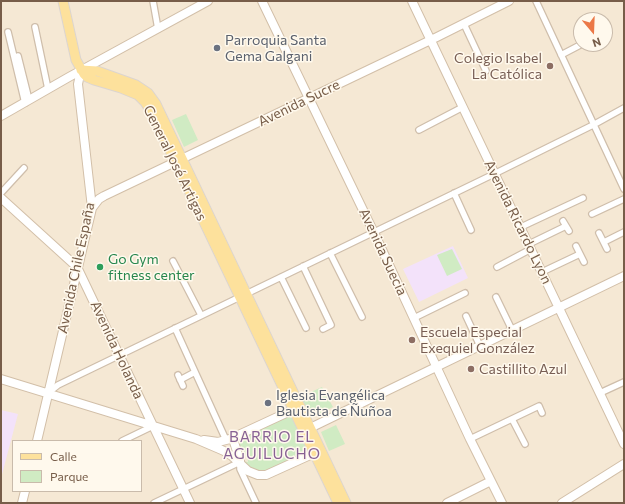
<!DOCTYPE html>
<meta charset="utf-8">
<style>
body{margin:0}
#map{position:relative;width:625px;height:504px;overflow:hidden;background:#fdf6e6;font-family:Commissioner,sans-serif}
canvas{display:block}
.frame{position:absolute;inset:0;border:2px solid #775d49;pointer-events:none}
.legend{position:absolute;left:12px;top:440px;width:130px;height:52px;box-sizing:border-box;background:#fff9ed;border:1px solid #c9bbab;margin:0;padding:5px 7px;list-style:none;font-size:12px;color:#775d49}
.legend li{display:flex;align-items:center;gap:8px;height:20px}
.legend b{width:20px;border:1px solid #c9bbab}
.north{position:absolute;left:573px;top:12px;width:40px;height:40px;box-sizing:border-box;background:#fff9ed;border:1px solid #c9bbab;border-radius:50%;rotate:161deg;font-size:11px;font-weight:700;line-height:16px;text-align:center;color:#775d49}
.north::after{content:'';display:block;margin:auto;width:14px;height:18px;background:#eb7847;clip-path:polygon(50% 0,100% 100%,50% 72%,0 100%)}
</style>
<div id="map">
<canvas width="625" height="504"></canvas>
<div class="frame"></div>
<ul class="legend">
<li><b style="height:5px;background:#fde19c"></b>Calle</li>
<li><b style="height:11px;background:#d0ebc3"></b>Parque</li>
</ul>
<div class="north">N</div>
</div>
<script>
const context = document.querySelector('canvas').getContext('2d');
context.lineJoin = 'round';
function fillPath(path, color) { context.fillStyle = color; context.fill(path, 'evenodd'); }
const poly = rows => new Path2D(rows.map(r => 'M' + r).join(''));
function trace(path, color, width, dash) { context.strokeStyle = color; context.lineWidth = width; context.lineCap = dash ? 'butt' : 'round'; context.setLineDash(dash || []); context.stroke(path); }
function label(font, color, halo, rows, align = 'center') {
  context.font = font + ' Commissioner,sans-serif'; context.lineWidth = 3; context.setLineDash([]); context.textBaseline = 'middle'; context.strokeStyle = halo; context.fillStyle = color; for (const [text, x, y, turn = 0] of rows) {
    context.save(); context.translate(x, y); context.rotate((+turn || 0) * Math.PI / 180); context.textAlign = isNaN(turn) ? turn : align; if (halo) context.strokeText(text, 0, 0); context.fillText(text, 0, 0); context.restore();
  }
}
fillPath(poly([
 [1,1,624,1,624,503,1,503],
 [581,20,605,20,605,44,581,44],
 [13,441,141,441,141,491,13,491]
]), '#f5e8d4');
fillPath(poly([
 [453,246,468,278,419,302,403,269],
 [1,410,18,414,1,478]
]), '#f3e2fa');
fillPath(poly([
 [186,114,198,140,184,147,172,120],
 [452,249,462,269,447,276,437,255],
 [322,387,333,407,310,418,300,397],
 [290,414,292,415,309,449,308,451,266,471,254,471,243,461,248,462,248,461,243,449,238,448,236,445,238,439],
 [336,425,345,444,329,451,321,432]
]), '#d0ebc3');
const street = poly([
 [153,1,158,29],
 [536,1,624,189],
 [464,24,486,71],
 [35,27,48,89],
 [605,31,608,29],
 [8,32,25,103],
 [561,55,582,44],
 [18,56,29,100],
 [419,130,463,107],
 [1,193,24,168],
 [454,193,471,230],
 [592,214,624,199],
 [563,221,569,231],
 [521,227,583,198],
 [599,233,607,249],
 [604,242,624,232],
 [529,244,566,226],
 [576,246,584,262],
 [330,253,362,317],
 [173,261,201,315],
 [303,266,331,325,323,329],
 [497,267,531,249],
 [542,272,580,254],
 [281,277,306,328],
 [496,297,512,330],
 [466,316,480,346],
 [414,318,465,293],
 [175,328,226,440],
 [178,375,183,386],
 [180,380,195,372],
 [48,393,58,385,494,174,593,125,624,108],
 [600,393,624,382],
 [512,419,525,444],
 [470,439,539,406,542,413],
 [122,441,153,426],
 [240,463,240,469,256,503],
 [154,503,240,462]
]);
const secondary = poly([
 [262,1,377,239,470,439,502,503],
 [412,1,624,444],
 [1,116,69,77,208,1],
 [1,198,77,267,190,503],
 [92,208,99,199,104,196,437,37,509,1],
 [1,379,196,439,224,451,232,456,248,471,258,475,266,475,319,451],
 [306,430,624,276],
 [234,438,234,442,240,461],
 [204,440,218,442,230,439,299,407],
 [37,441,92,208,78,84,81,70],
 [22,503,25,491],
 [447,503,491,481],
 [562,503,624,464]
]);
const primary = poly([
 [63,1,76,60,84,74,87,77,94,80,121,88,138,95,145,102,152,113,338,503],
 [81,70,97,71,136,85,148,93,156,104,346,503]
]);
trace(street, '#cfbeab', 8);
trace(secondary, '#d2bfa8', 10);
trace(primary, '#dcd5d0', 11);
trace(street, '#fff', 5.5);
trace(secondary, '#fff', 8);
trace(primary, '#fde19c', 9);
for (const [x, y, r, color] of [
 [217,48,4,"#6b7280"],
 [550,66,4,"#8d6e63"],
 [100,267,4,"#2e9e5b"],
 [412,340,4,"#8d6e63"],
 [471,369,4,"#8d6e63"],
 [268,403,4,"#6b7280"]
]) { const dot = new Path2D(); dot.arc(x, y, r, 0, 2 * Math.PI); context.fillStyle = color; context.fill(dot); trace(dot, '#fff9ed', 1.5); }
label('14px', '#5b616d', '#fff9ed', [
 ["Parroquia Santa",225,40],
 ["Gema Galgani",225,56],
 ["Iglesia Evangélica",276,395],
 ["Bautista de Ñuñoa",276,411]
], 'left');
label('14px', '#785e54', '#fff9ed', [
 ["Colegio Isabel",542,58,"right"],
 ["La Católica",542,74,"right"],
 ["Escuela Especial",420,332],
 ["Exequiel González",420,348],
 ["Castillito Azul",479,369]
], 'left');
label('14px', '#775d49', '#fff9ed', [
 ["Avenida Sucre",299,103,-26],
 ["General José Artigas",175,163,64],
 ["Avenida Ricardo Lyon",518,222,64],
 ["Avenida Suecia",383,252,65],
 ["Avenida Chile España",76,268,-78],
 ["Avenida Holanda",117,350,65]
]);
label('14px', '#27864d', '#fff9ed', [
 ["Go Gym",108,259],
 ["fitness center",108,275]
], 'left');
context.letterSpacing = '1px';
label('15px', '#876194', '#fff9ed', [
 ["BARRIO EL",272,437],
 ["AGUILUCHO",272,454]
]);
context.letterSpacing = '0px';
</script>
